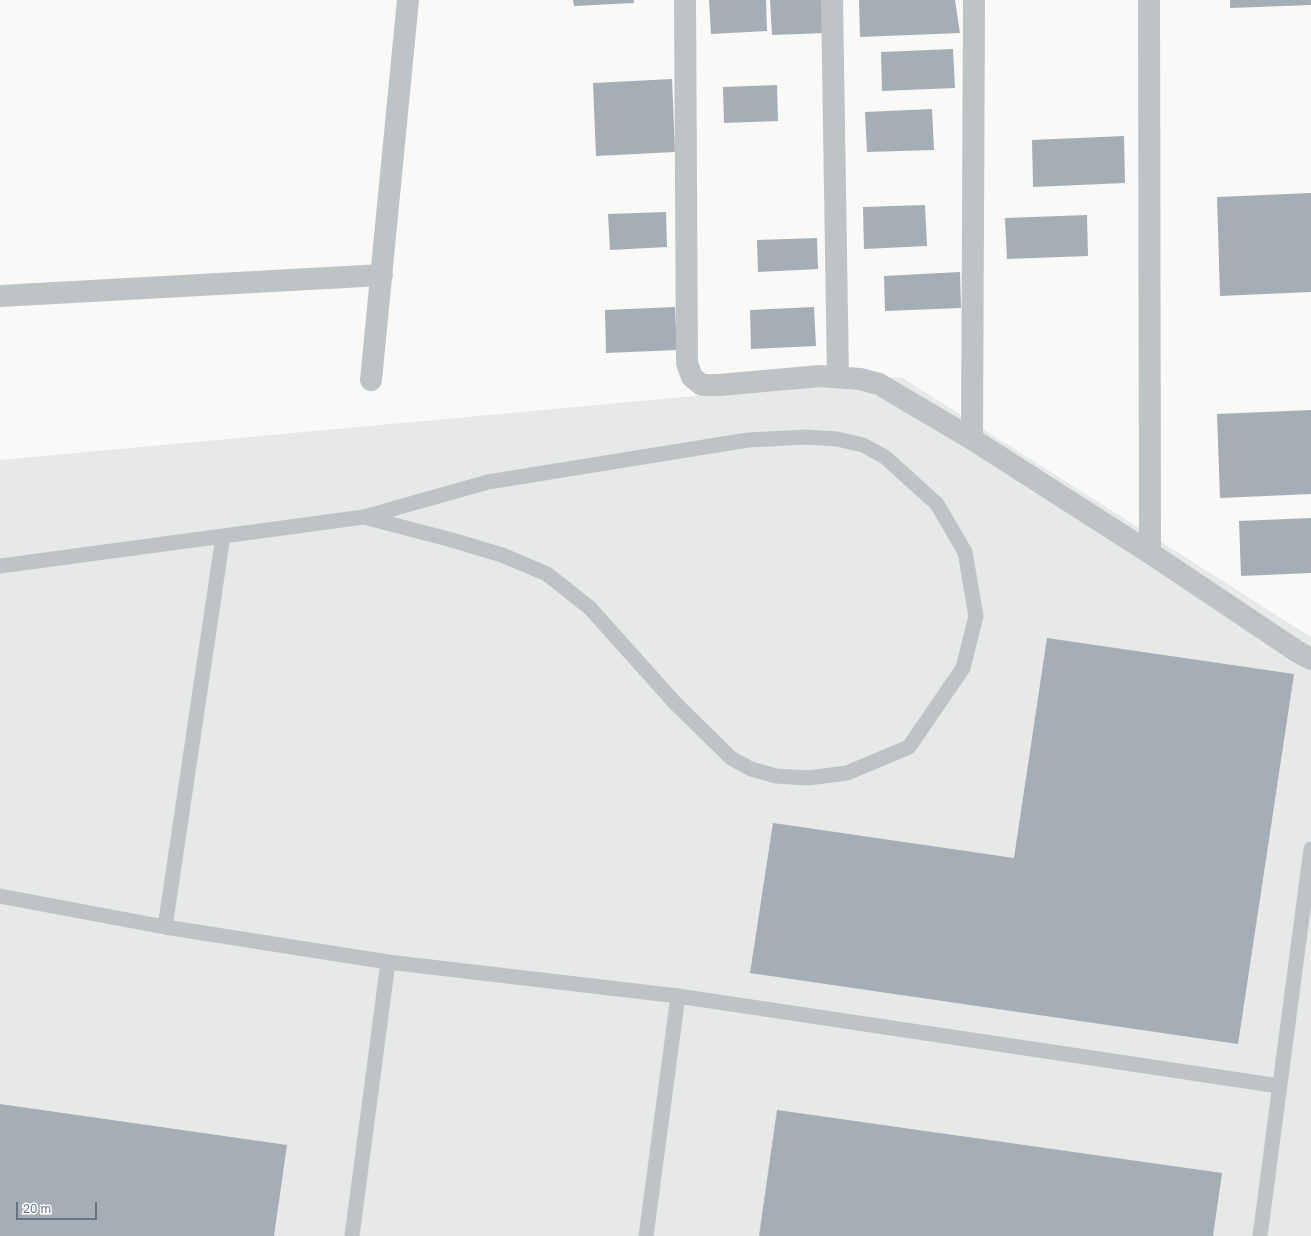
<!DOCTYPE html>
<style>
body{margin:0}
#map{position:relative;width:1311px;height:1236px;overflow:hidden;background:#f9f9f7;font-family:"Golos Text",sans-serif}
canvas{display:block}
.scale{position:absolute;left:16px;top:1202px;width:81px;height:18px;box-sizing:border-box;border:2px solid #667580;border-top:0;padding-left:5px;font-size:12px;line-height:14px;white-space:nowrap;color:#667580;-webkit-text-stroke:3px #fff;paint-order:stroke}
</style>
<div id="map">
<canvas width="1311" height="1236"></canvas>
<div class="scale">20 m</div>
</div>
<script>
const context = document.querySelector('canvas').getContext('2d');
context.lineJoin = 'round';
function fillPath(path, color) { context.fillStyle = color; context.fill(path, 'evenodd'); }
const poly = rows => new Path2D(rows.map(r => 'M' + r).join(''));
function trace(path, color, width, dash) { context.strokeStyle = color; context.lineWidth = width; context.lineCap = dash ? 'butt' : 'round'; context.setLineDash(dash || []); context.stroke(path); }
fillPath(poly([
 [901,377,1311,637,1311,1236,0,1236,0,460]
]), '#e7e8e8');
fillPath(poly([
 [573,0,634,0,634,3,574,6],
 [709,0,766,0,767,31,711,34],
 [770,0,826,0,828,33,772,35],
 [859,0,955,0,960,33,860,37],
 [1230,0,1311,0,1311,5,1230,8],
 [953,49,955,88,882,91,881,52],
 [672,79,675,152,596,156,593,83],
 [777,85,778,121,724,123,723,87],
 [932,109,934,150,867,152,865,112],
 [1124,136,1125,183,1033,187,1032,140],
 [1311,193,1311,292,1220,296,1217,197],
 [925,205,927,246,864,249,863,207],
 [666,212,667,247,610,250,608,214],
 [1087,215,1088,256,1007,259,1005,218],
 [817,238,818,269,758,272,757,240],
 [960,272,961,308,885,311,884,276],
 [675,307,677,350,606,353,605,310],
 [814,307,816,346,751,349,750,310],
 [1311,410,1311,494,1220,498,1217,414],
 [1311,518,1311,573,1241,576,1239,521],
 [1047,638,1294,674,1238,1044,750,973,773,823,1014,858],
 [0,1104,287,1145,274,1236,0,1236],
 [777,1110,1222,1173,1213,1236,759,1236]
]), '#a5aeb4');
trace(poly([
 [0,566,364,517,452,540,502,555,547,574,590,608,675,703,731,758,751,769,776,776,808,778,847,773,909,747,963,668,976,616,965,552,937,504,885,457,863,445,837,439,807,437,748,440,488,482,364,517],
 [0,896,165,927,388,962,678,996,1279,1086],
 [165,927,223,536],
 [352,1236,388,962],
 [646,1236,678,996],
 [1260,1236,1311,849]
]), '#bec3c6', 15);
trace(poly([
 [685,0,687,363,692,377,702,385,719,385,820,376,860,379,879,384,972,439,1150,553,1298,652,1311,659],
 [832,0,838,377],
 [1149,0,1150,553],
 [0,296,382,275],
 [371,380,408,0],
 [972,439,974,0]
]), '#bec3c6', 22);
</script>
